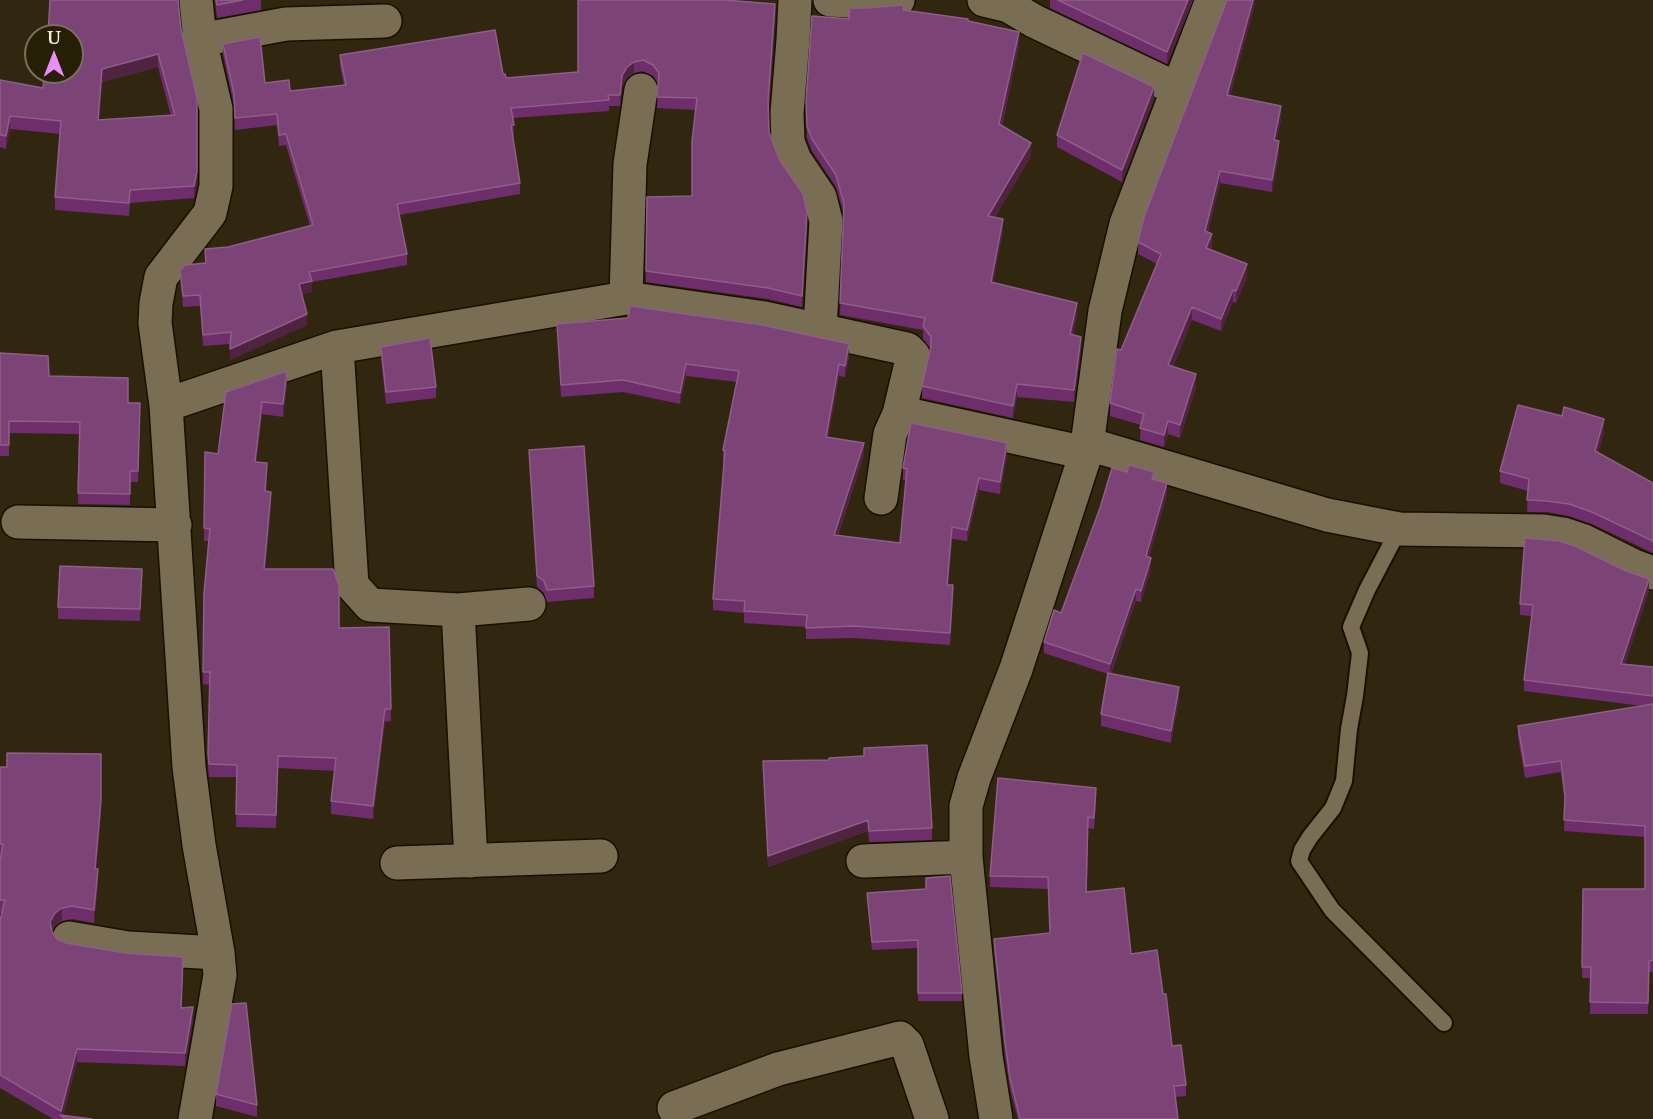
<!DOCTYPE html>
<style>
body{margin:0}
#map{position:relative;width:1653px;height:1119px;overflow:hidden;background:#312710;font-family:"Libre Baskerville",serif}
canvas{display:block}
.north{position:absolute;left:24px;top:24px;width:60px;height:60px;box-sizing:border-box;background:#271e06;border:2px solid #78705c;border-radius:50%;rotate:0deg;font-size:16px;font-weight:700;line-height:24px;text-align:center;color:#f2ecdd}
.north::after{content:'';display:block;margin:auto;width:21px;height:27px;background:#ea8dfd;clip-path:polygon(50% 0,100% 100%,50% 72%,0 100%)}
</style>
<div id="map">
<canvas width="1653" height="1119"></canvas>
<div class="north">U</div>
</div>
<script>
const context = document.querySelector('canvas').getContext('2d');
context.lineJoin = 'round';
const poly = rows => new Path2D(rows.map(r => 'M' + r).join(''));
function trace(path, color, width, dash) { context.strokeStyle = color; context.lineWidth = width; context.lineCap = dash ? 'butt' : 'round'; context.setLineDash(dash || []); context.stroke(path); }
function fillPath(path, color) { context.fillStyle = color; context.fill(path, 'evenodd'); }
const lane = poly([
 [1399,529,1367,590,1351,627,1360,653,1355,696,1349,729,1344,781,1333,808,1310,837,1302,850,1299,861,1332,910,1444,1023]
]);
const street = poly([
 [795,0,793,40,787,113,788,142,795,160,820,197,826,221,820,329],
 [830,0,865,2,898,0],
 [984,0,1009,6,1034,21,1177,89],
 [200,40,286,24,385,21],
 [626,298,630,164,641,90],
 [337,347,352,585,370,605,458,610,471,861],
 [166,405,337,347,626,298,765,318,907,349,913,355,899,414],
 [1088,444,1327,515,1399,529,1544,531,1563,534,1584,541,1634,566,1653,573],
 [881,498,890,434,899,414,907,414,1086,453],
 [18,522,175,525],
 [458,610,529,604],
 [863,861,966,857],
 [397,863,601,856],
 [69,938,128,948,218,953],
 [674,1108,778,1069,900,1038,907,1045,932,1119],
 [195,1119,220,975,218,953,199,845,189,767,166,405,155,323,156,303,161,277,210,213,216,186,216,109,200,40,196,0],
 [996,1119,986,1056,966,857,966,806,974,778,1016,669,1086,453,1105,311,1126,224,1212,0]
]);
trace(lane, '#191000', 20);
trace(street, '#191000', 36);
trace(lane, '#796e54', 16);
trace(street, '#796e54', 33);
fillPath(poly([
 [178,0,197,184,194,198,130,203,129,216,55,210,55,197,60,134,10,129,6,149,0,147,0,80,43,88,46,79],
 [158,67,171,116,99,120,102,82],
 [215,0,261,0,261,10,217,18],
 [1050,0,1193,0,1167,64,1050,8],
 [1255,0,1255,3,1230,96,1281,119,1276,141,1279,153,1272,192,1220,183,1208,232,1212,246,1211,250,1247,277,1236,303,1233,302,1221,331,1192,320,1173,367,1196,387,1180,438,1168,434,1164,447,1140,440,1141,425,1110,416,1110,403,1121,350,1157,264,1138,254,1138,242],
 [904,10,968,21,1019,45,1002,126,1031,156,995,217,1003,231,993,282,1077,315,1073,334,1081,349,1074,402,1017,397,1013,418,922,398,922,386,931,349,923,339,923,330,840,315,844,215,836,187,812,151,807,138,806,101,849,19],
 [775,15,769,108,769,132,779,159,807,223,802,307,768,299,646,282,647,197,692,196,696,110,657,108,658,83,653,76,643,71,634,73,627,78,622,87,620,106,609,106,609,111,513,118,514,136,512,136,520,183,520,194,399,215,407,254,407,265,312,282,312,292,302,294,307,325,230,360,230,344,203,346,200,306,183,307,180,271,205,263,205,249,228,247,310,226,286,145,279,146,277,125,235,130,234,105,223,55,223,44,265,83,290,91,344,85,340,66,340,55,503,74,506,78,578,72],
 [1154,99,1122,182,1057,147,1057,135],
 [557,324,849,356,845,377,839,376,828,437,864,455,838,536,900,543,906,480,903,480,903,468,1007,455,1000,494,979,490,967,541,952,539,948,585,953,597,950,645,854,638,806,639,806,627,744,623,744,613,713,610,713,599,724,462,723,462,723,450,737,382,686,376,680,404,623,392,561,397],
 [381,347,436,387,436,398,386,404,381,359],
 [0,353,49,376,128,403,140,403,138,482,130,482,130,505,78,504,79,434,9,433,9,456,0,456],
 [287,384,283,417,262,414,256,462,267,475,266,491,271,504,265,569,339,628,389,627,391,721,385,722,373,819,331,814,331,801,335,771,278,768,276,828,236,827,237,777,209,777,208,766,210,685,203,684,204,593,208,541,204,541,205,452,218,454,226,392],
 [1604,431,1598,453,1653,483,1653,553,1592,524,1569,516,1547,512,1527,512,1528,491,1500,483,1500,471],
 [529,450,594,586,594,598,547,602,544,593,537,587],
 [1127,472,1154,479,1167,495,1149,557,1151,569,1141,602,1136,601,1111,674,1179,699,1171,743,1101,726,1101,714,1108,674,1044,653,1044,642,1061,613],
 [142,569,140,621,58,619,58,607],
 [1649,591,1625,664,1653,667,1653,972,1649,972,1648,1014,1590,1014,1591,978,1582,978,1583,889,1645,889,1645,837,1564,831,1565,804,1561,772,1525,778,1518,737,1518,726,1642,706,1524,691,1524,680,1532,616,1520,615,1520,604],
 [864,748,932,828,932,840,869,842,868,831,768,867,763,761,829,760,864,756],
 [0,767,101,813,96,869,98,882,94,923,72,919,62,921,55,926,52,932,57,939,66,943,183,970,181,1008,193,1020,185,1066,77,1062,63,1116,92,1119,53,1119,0,1088,0,921,2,913,0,913,0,862,1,857,0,857],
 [1096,800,1094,829,1088,828,1087,892,1131,954,1163,994,1172,1046,1186,1085,1186,1096,1175,1097,1178,1119,1018,1119,1010,1089,1005,1054,994,950,994,939,1050,933,1048,889,990,887,990,876],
 [926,878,962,993,962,1001,918,1001,918,948,872,950,867,893,926,889],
 [216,1094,257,1105,257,1117,216,1106]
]), '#6e2e6b');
fillPath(poly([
 [1188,0,1193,0,1167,64,1167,52],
 [1253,0,1255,0,1255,3,1227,107,1227,95],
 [775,4,775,15,768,112,768,100],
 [1019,32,1019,45,999,136,999,124],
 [158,54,158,67,102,82,98,133,98,120,102,69],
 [634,62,634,73,627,78,622,87,620,106,620,95,622,76,627,67],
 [1154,87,1154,99,1122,182,1122,170],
 [1281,106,1281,119,1274,153,1274,140],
 [10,116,10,129,6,149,6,136],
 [1279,141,1279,153,1272,192,1272,180],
 [1031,143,1031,156,988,228,988,216],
 [197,171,197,184,194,198,194,186],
 [1220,171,1220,183,1205,244,1205,231],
 [807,212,807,223,802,307,802,296],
 [1003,219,1003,231,991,294,991,282],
 [1212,234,1212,246,1206,261,1206,248],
 [1247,264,1247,277,1236,303,1236,291],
 [312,281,312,292,299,295,299,284],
 [1233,290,1233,302,1221,331,1221,319],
 [1077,303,1077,315,1070,346,1070,334],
 [1192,307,1192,320,1168,378,1168,365],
 [307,314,307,325,230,360,230,349],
 [1081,337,1081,349,1074,402,1074,390],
 [849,344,849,356,845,377,845,366],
 [686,364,686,376,680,404,680,393],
 [839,364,839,376,826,448,826,437],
 [287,371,287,384,283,417,283,404],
 [1196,374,1196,387,1180,438,1180,425],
 [1017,384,1017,397,1013,418,1013,406],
 [262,402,262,414,255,474,255,462],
 [1604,419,1604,431,1595,463,1595,451],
 [1168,421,1168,434,1164,447,1164,435],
 [864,443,864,455,834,547,834,535],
 [1007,443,1007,455,1000,494,1000,482],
 [267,463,267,475,265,504,265,491],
 [979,478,979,490,967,541,967,530],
 [1167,483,1167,495,1146,568,1146,556],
 [271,492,271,504,264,581,264,569],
 [952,527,952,539,947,596,947,585],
 [1151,558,1151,569,1141,602,1141,591],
 [1649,579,1649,591,1621,675,1621,664],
 [953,585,953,597,950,645,950,633],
 [1136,589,1136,601,1110,675,1110,664],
 [1179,687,1179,699,1171,743,1171,731],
 [385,709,385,722,373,819,373,806],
 [1096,788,1096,800,1094,829,1094,818],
 [101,800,101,813,95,882,95,869],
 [868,820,868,831,768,867,768,856],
 [98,869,98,882,94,923,94,910],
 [62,908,62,921,55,926,50,935,50,922,55,913],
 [193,1007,193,1020,185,1066,185,1053],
 [77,1049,77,1062,63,1117,61,1116,61,1111]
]), '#502341');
const building = poly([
 [50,0,178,0,181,29,197,98,197,171,194,186,130,190,129,203,55,197,61,121,10,116,6,136,0,135,0,80,43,88,44,79,46,79,46,72,72,72,72,36,48,36,50,0],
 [158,54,175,115,98,120,102,69,158,54],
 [216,0,243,0,217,5,216,0],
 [578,0,725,0,775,4,768,100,769,132,779,159,803,194,807,212,802,296,768,288,646,271,647,197,692,196,692,141,697,98,657,97,659,73,653,65,643,60,634,62,627,67,622,76,620,95,608,95,609,100,511,108,514,125,511,125,520,183,397,204,407,254,309,272,312,281,299,284,307,314,230,349,231,332,203,335,200,295,183,296,180,271,185,265,206,263,205,249,228,247,313,225,286,134,279,135,277,114,235,118,234,94,223,44,260,37,265,83,289,80,290,91,346,85,340,55,495,30,503,74,505,74,506,78,578,72,578,0],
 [1058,0,1188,0,1167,52,1058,0],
 [1227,0,1253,0,1227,95,1281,106,1274,140,1279,141,1272,180,1220,171,1205,231,1212,234,1206,248,1247,264,1236,291,1233,290,1221,319,1192,307,1168,365,1196,374,1180,425,1168,421,1164,435,1140,428,1144,414,1110,403,1117,349,1121,350,1161,254,1138,242,1144,217,1227,0],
 [904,5,903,10,968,19,968,21,1019,32,999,124,1031,143,988,216,1003,219,991,282,1077,303,1070,334,1081,337,1074,390,1017,384,1013,406,922,386,931,346,931,337,923,326,925,318,840,303,844,204,836,175,812,139,807,126,806,101,812,16,849,19,850,8,866,8,904,5],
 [1083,53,1154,87,1122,170,1057,135,1083,53],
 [630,306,762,325,849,344,845,366,839,364,826,437,864,443,834,535,900,543,907,469,903,468,911,423,1007,443,1000,482,979,478,967,530,952,527,947,585,953,585,950,633,854,626,806,628,807,615,744,611,745,601,713,599,725,451,723,450,739,371,686,364,680,393,623,380,561,385,557,324,628,318,630,306],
 [430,338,436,387,386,392,381,347,430,338],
 [0,353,48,356,49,376,128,378,128,403,140,403,138,471,130,471,130,494,78,493,80,422,9,421,9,445,0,445,0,353],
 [287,371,283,404,262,402,255,462,267,463,265,491,271,492,264,569,333,569,339,586,339,628,389,627,391,709,385,709,373,806,331,801,336,758,278,756,276,815,236,814,237,765,209,764,208,754,210,672,203,672,204,593,210,529,204,528,205,452,218,454,226,392,287,371],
 [1518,405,1562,416,1564,407,1604,419,1595,451,1653,483,1653,541,1592,512,1569,504,1547,501,1527,500,1529,479,1500,471,1518,405],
 [584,446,594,586,547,590,544,581,537,576,529,450,584,446],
 [1129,465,1154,472,1152,479,1167,483,1146,556,1151,558,1141,591,1136,589,1110,664,1044,642,1054,610,1061,613,1100,508,1112,468,1127,472,1129,465],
 [1525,538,1559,541,1577,547,1626,571,1649,579,1621,664,1653,667,1653,696,1524,680,1533,605,1520,604,1525,538],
 [60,566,142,569,140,609,58,607,60,566],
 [1108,673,1179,687,1171,731,1101,714,1108,673],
 [1653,704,1653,960,1649,961,1648,1003,1590,1002,1591,967,1582,967,1583,889,1645,889,1645,826,1564,820,1565,796,1561,761,1525,766,1518,726,1653,704],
 [927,745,932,828,869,831,868,820,768,856,763,761,829,760,829,758,864,756,864,748,927,745],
 [7,753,101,754,101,800,95,869,98,869,94,910,72,906,62,908,55,913,50,922,52,932,57,939,66,943,125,953,183,957,181,1008,193,1007,185,1053,77,1049,61,1111,0,1075,0,921,5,900,0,900,0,862,3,844,0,844,0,767,7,767,7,753],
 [998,778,1096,788,1094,818,1088,817,1086,892,1124,888,1131,954,1157,950,1163,994,1166,994,1172,1046,1181,1045,1186,1085,1174,1086,1178,1119,1020,1119,1010,1078,1005,1042,994,939,1050,933,1048,877,990,876,998,778],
 [950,876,962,993,918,993,918,940,872,942,867,893,926,889,926,878,950,876],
 [246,1003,257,1105,216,1094,232,1004,246,1003],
 [60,1115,92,1119,65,1119,60,1115]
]);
fillPath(building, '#7c4377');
trace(building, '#8f5d87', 1.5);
</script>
